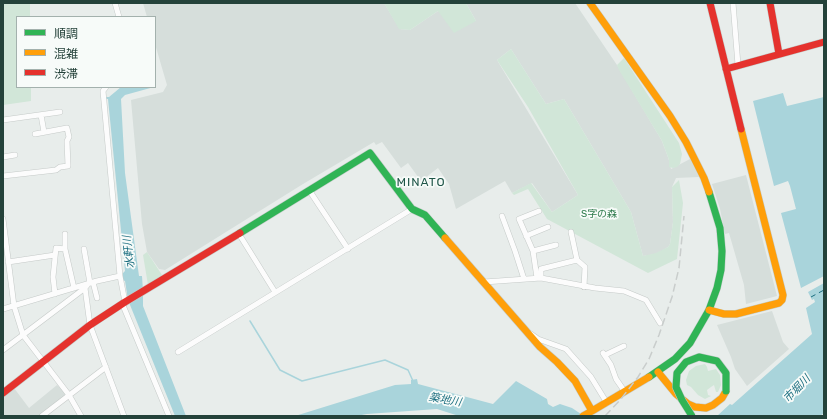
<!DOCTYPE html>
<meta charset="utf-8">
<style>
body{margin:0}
#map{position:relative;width:827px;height:419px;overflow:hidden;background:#e8edeb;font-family:Rubik,"Noto Sans JP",sans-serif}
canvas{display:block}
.frame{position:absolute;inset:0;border:4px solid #24423a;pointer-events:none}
.legend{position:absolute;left:16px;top:16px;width:140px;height:72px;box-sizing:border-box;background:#f7fbf9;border:1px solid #a3b1ad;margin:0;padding:5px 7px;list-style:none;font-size:12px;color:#24423a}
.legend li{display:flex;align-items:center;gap:8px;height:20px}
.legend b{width:20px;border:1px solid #a3b1ad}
</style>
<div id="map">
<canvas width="827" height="419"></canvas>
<div class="frame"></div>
<ul class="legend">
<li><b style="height:5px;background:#30b455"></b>順調</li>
<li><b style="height:5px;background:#ff9f0a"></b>混雑</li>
<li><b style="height:5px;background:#e5322d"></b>渋滞</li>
</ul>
</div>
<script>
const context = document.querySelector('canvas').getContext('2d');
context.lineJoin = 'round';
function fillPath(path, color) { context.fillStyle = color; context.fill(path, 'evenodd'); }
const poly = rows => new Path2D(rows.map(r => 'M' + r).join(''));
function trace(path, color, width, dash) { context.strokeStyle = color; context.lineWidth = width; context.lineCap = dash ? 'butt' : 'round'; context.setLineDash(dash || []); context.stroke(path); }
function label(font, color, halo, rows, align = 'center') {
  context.font = font + ' Rubik,"Noto Sans JP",sans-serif'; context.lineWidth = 3.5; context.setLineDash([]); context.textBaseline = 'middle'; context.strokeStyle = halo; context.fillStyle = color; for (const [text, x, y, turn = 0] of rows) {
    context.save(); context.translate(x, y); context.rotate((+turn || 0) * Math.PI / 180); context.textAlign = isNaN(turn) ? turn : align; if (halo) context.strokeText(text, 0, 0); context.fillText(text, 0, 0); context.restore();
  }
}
fillPath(poly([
 [143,3,384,3,400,29,410,30,438,11,476,21,466,3,575,3,617,65,662,141,669,160,671,169,690,159,699,177,676,178,672,187,673,222,670,244,668,247,657,254,643,256,631,212,564,99,546,104,511,49,497,60,578,195,552,212,532,183,512,193,505,181,456,209,449,184,438,168,421,181,408,163,401,168,382,142,376,145,374,142,303,184,165,270,159,269,147,252,142,224,131,100,163,92,167,85,155,44,155,17,147,17],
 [746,175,777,296,746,304,744,285,729,233,725,234,720,209,712,184],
 [772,311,783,342,789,349,747,386,735,369,731,357,717,325],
 [57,385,69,395,40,416,3,416,3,397,14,388,29,408]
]), '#d6dedb');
fillPath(poly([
 [3,3,30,3,30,17,17,17,17,87,31,87,31,101,3,105],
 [384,3,466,3,476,21,454,33,438,11,410,30,399,29],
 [511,49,546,104,564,99,631,212,643,256,656,253,668,247,670,244,673,222,672,187,679,180,683,203,677,259,648,273,547,219,528,189,514,195,512,193,531,183,552,212,578,195,528,107,497,60],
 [624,58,679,143,682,154,680,164,677,167,673,168,669,167,669,160,662,141,619,70,617,65],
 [147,252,162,275,148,285,143,255],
 [705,364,707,367,708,371,716,369,720,375,721,385,718,392,716,392,714,385,711,387,707,390,708,395,711,396,705,399,698,395,691,387,687,385,686,380,689,371,696,366]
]), '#d1e6d8');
fillPath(poly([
 [121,87,154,87,125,95,121,99,125,173,139,276,142,276,143,291,143,306,186,416,175,416,128,300,125,281,122,280,122,274,125,271,108,99,105,99,105,97,109,97],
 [783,93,787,106,824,97,824,276,801,288,781,213,796,209,790,186,788,181,774,186,753,101],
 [824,283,824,359,823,357,824,360,824,413,820,416,717,416,730,404,732,405,812,334,806,308,815,302,814,299,812,300,808,292],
 [417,379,418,384,493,404,516,381,547,399,548,404,553,407,560,404,572,408,584,416,459,416,437,409,367,414,356,416,295,416,395,385,411,384,411,380]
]), '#a9d4db');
trace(poly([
 [250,321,280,370,302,381,385,360,408,370,413,381]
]), '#a9d4db', 1.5);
trace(poly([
 [811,297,824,290]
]), '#1c6f80', 1, [5, 4]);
const street = poly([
 [115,3,119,17],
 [733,3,738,65],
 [106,87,103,91,120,276,125,302],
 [41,115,44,132],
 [3,120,60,112],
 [3,157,15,155],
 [3,176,56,170,60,167,68,166,67,141,69,137,67,128,35,134],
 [309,190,348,249],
 [502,216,515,251,524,279],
 [3,219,14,306,23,335,69,395,81,416],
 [571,232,577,260,585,267,584,287],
 [65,234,65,249,74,288],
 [239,234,275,292],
 [526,236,548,227],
 [84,249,90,283],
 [533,251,556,245],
 [8,262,55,255],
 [537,278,533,251,519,219,539,211],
 [541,278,541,269,577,260],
 [93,282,97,298],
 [484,282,541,278,595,288,624,291,646,300,660,323],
 [89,283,85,288,90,325,124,416],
 [55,294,53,277,56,248,65,249],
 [122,303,169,416],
 [3,309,97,281,120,276],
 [531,334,538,339,566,349,591,377,607,403],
 [3,350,85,288],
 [178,352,412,209],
 [603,353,611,365,616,379,625,392],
 [605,355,624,346],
 [42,416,106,367]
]);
const fast = poly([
 [240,233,370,153,412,209,425,215,445,238],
 [649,377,675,359,690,343,709,310,717,288,721,270,722,251,720,228,709,192]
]);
const slow = poly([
 [590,3,670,116,686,142,704,178,709,192],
 [445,238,540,347,557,362,575,381,592,411,649,377],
 [709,310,724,314,736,314,779,303,782,300,783,295,741,129],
 [658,372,676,394,688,404,695,407,706,408,713,405,722,398,726,391],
 [583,416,592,411]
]);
const jam = poly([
 [710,3,741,129],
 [770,3,779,54],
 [726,69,824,42],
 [3,393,90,325,125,302,240,233]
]);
trace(street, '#c5cac8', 6);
trace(fast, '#c3cbc8', 8);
trace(slow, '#c3cbc8', 8);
trace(jam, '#c3cbc8', 8);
trace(street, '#fcfcfc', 5);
trace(fast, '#30b455', 7);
trace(slow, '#ff9f0a', 7);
trace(jam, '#e5322d', 7);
trace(poly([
 [605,416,621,399,638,377,649,359,659,335,672,297,679,268,684,216]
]), '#c9cdcc', 1.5, [8, 4]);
const fastBridge = poly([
 [692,416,682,400,676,387,677,373,686,362,699,357,717,361,726,373,726,391]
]);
trace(fastBridge, '#c3cbc8', 8, []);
trace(fastBridge, '#30b455', 7);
label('10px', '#2d7a4b', '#f7fbf9', [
 ["S字の森",599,214]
]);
label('italic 11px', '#1c6f80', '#f7fbf9', [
 ["水軒川",129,252,-96],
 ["市堀川",797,389,-46],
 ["築地川",445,400,10]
]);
context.letterSpacing = '1px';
label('12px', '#1f5548', '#f7fbf9', [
 ["MINATO",421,183]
]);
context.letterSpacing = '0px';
</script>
